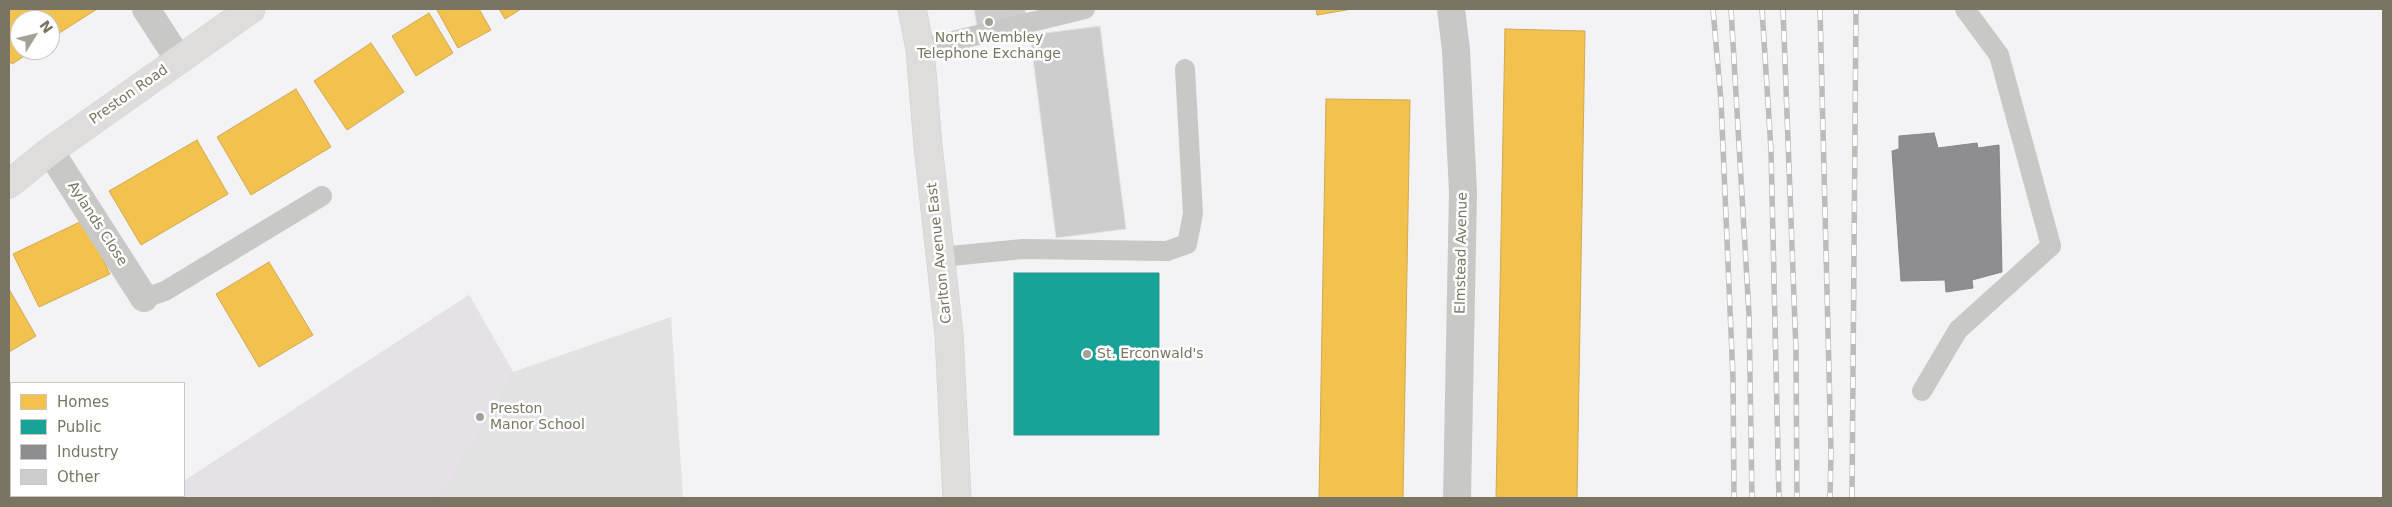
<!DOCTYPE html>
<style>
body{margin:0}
#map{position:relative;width:2392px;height:507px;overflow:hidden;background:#f3f2f4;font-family:"DejaVu Sans",sans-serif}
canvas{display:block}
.frame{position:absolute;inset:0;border:10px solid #7a7463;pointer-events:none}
.legend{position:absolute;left:10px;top:382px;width:175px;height:115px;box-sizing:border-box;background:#fff;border:1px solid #cac7c1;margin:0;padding:6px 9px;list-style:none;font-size:15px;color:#7a7463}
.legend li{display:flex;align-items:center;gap:10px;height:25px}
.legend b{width:25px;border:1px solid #cac7c1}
.north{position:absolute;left:10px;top:10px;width:50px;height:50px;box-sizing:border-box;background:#fff;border:1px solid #cac7c1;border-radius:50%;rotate:54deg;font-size:14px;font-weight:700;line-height:20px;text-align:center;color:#7a7463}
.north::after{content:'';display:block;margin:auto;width:18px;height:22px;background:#a4a096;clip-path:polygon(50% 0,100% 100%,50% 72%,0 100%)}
</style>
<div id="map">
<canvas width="2392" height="507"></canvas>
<div class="frame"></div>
<ul class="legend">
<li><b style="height:14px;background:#f2c14e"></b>Homes</li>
<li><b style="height:14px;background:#17a398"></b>Public</li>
<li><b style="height:14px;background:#8d8d92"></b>Industry</li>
<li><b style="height:14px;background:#cecdcd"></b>Other</li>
</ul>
<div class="north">N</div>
</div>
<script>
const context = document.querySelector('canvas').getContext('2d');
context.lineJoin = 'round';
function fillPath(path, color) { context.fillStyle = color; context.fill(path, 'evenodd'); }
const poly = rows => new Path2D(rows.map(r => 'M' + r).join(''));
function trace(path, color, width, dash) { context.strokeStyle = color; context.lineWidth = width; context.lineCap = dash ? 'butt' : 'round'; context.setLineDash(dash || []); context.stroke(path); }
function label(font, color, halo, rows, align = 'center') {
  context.font = font + ' "DejaVu Sans",sans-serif'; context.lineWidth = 5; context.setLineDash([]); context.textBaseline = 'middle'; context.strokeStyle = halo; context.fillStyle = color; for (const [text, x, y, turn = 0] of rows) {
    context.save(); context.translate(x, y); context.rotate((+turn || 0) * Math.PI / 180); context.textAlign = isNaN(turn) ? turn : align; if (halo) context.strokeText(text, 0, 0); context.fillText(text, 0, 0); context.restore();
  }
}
fillPath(poly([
 [469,295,513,372,671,317,683,498,157,498,161,496,184,496,184,481]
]), '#e3e2e2');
fillPath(poly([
 [469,295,513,372,439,498,157,498,161,496,184,496,184,481]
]), '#e5e1e6');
const homes = poly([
 [9,9,97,9,50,39,50,20,20,20,20,50,34,50,12,64,9,60,9,9],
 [440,9,479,9,491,30,458,48,437,10,440,9],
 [499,9,521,9,505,19,499,9],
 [1316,9,1352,9,1317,15,1316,9],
 [429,13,453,53,416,76,392,36,429,13],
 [1505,29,1585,31,1577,498,1496,498,1505,29],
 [371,43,404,92,347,130,314,81,371,43],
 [296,89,331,147,251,195,217,137,296,89],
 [1326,99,1410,100,1403,498,1319,498,1326,99],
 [197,140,228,194,141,245,109,191,197,140],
 [84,220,110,274,39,307,13,254,84,220],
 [269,262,313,335,259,367,216,294,269,262],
 [9,289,36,336,9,352,9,289],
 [11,425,11,474,9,475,9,427,11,425]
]);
fillPath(homes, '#f2c14e');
trace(homes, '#ceaa54', 1);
const public = poly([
 [1014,273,1159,273,1159,435,1014,435,1014,273]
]);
fillPath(public, '#17a398');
trace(public, '#359588', 1);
const industry = poly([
 [1934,133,1938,148,1977,143,1978,148,1999,145,2002,272,1972,280,1973,288,1946,292,1945,280,1901,281,1892,151,1899,149,1899,136,1934,133]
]);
fillPath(industry, '#8d8d92');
trace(industry, '#878684', 1);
const building = poly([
 [974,9,1025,9,1027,17,977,27,974,9],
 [1100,26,1126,229,1056,238,1030,35,1100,26]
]);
fillPath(building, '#cecdcd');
trace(building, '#e2e2e3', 1);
const secondary = poly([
 [912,9,920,49,928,146,949,334,957,498],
 [9,184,50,151,251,9]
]);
trace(secondary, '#d0cfce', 29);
trace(poly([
 [920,49,1085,9],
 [940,257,1023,249,1167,251,1187,244,1193,214,1185,69],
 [144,298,165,291,322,196],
 [1922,391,1958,330,2051,246,1999,55,1965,9]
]), '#c8c8c6', 20);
trace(poly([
 [146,9,179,60],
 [1451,9,1456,50,1463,192,1457,498],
 [50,151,144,298]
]), '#c8c8c6', 28);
trace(secondary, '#dedddc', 28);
const rail = poly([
 [1713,9,1721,101,1733,379,1734,498],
 [1731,9,1749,314,1752,498],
 [1762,9,1771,150,1779,498],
 [1783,9,1796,351,1797,498],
 [1820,9,1831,452,1830,498],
 [1852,498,1856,9]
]);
trace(rail, '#bdbcbb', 5.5);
trace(rail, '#fff', 4, [11]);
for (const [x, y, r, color] of [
 [989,22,5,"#a4a096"],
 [1087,354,5,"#a4a096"],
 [480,417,5,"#a4a096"]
]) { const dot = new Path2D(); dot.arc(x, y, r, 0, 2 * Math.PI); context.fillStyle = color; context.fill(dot); trace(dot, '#fff', 2); }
label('14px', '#7a7463', '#fff', [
 ["North Wembley",989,38,"center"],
 ["Telephone Exchange",989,54,"center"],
 ["St. Erconwald's",1097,354],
 ["Preston",490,409],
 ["Manor School",490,425]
], 'left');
label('14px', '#7a7463', '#fff', [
 ["Preston Road",129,95,-35],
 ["Aylands Close",97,224,57],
 ["Carlton Avenue East",940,253,-96],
 ["Elmstead Avenue",1462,253,-89]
]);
</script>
